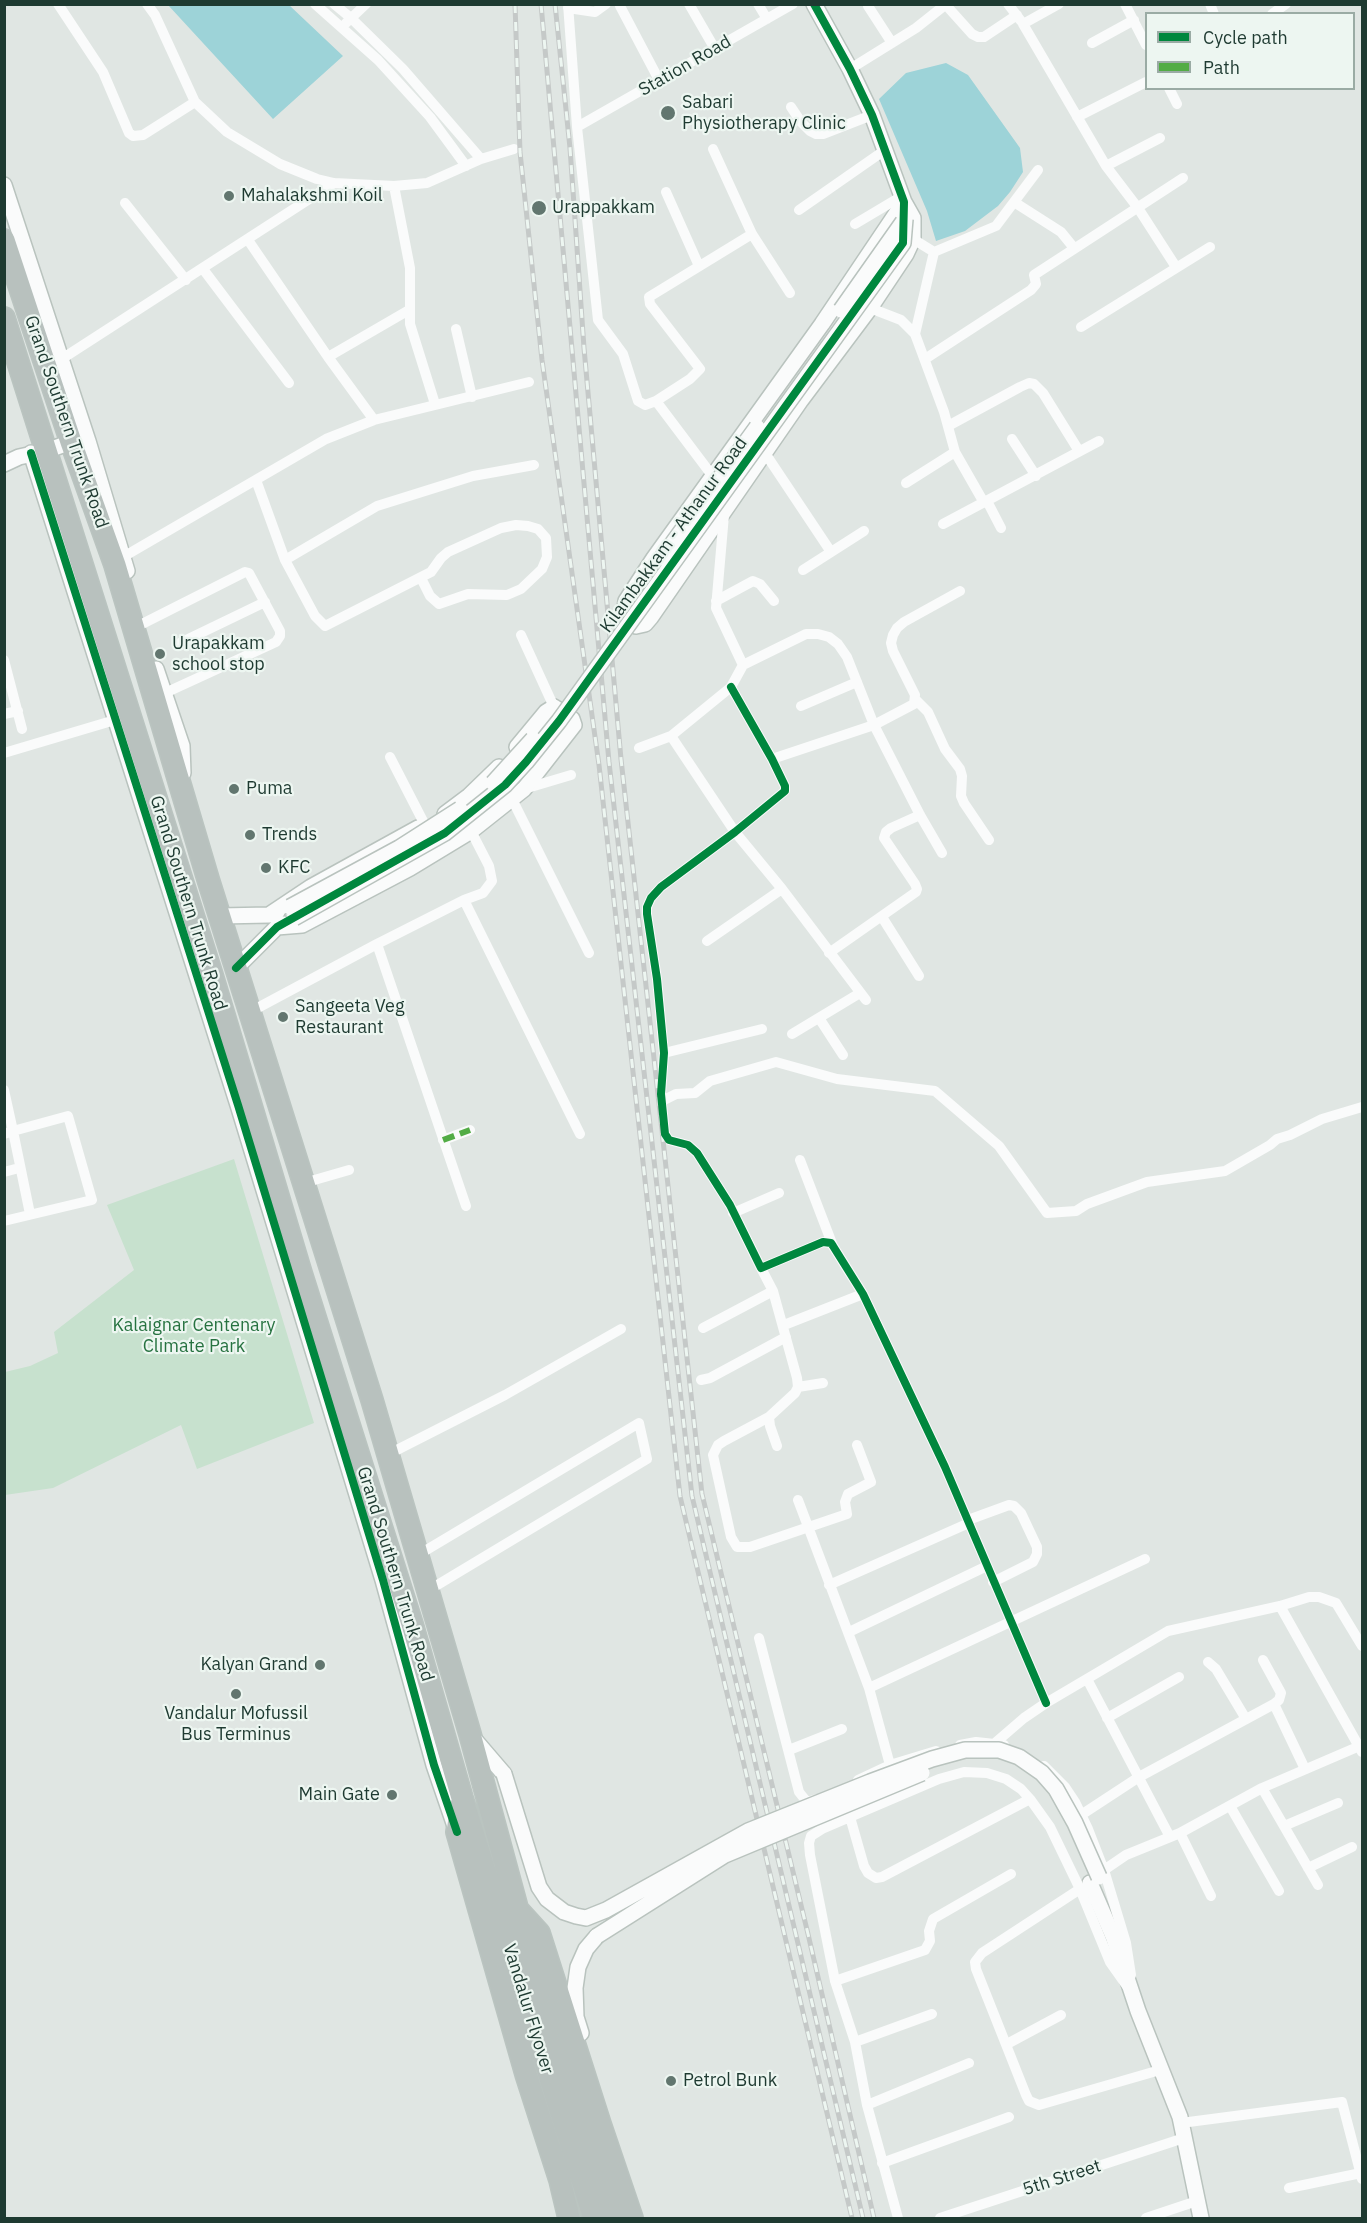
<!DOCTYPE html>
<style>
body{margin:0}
#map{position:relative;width:1367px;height:2223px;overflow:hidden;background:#e0e6e3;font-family:"IBM Plex Sans",sans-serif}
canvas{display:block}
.frame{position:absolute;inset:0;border:6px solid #1e3a31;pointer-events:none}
.legend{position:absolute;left:1145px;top:12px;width:210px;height:78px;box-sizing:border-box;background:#edf6f1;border:2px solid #9aaba4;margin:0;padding:8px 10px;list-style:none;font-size:18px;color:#1e3a31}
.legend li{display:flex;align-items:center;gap:12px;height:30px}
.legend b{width:30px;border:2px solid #9aaba4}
</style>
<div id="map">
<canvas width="1367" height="2223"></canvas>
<div class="frame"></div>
<ul class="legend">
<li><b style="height:8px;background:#00873e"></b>Cycle path</li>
<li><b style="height:8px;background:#52ac45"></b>Path</li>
</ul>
</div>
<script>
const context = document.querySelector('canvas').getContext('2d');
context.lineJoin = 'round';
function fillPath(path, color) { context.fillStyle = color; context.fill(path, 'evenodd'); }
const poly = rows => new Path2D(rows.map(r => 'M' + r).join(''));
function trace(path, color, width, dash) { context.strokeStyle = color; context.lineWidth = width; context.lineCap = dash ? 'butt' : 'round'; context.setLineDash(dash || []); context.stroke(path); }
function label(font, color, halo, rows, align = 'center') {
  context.font = font + ' "IBM Plex Sans",sans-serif'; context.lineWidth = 4.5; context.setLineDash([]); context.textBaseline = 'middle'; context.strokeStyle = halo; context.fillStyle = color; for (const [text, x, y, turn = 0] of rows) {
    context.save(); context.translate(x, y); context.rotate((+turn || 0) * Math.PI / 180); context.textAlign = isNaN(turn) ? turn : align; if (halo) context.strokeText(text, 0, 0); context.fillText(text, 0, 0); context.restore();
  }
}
fillPath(poly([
 [234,1159,314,1423,197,1469,181,1425,53,1488,5,1495,5,1372,30,1366,58,1353,54,1332,134,1270,107,1205]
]), '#c7e1ce');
fillPath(poly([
 [168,5,289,5,343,56,273,119],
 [946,63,968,75,1020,148,1023,172,1010,192,998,206,965,231,936,241,927,211,879,99,906,73]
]), '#9dd3d8');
const secondary = poly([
 [814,4,850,69,872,115,904,202,904,210],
 [4,185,88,441,127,571],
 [904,202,913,218,913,239,906,254,870,308,801,400,651,617,645,624,636,626,630,622,625,608,626,601,654,558,822,324,904,202],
 [31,453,238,1105,383,1580,434,1765,456,1829],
 [4,464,19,457,46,451,71,442],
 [156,669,182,746,183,773],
 [445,814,469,796,499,767],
 [269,915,311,887,418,828],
 [220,916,269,915,277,912],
 [277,927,302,925,410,868,471,831,524,789,574,725,572,719,554,707,546,712,517,747],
 [236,968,277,927,284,924],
 [474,1739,504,1774],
 [1090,1883,1113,1936,1138,2011,1180,2117,1201,2218],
 [581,2033,576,2017,575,1988,578,1967,586,1949,597,1936]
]);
const highway = poly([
 [4,240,71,442,115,565,208,879,372,1400,470,1734,526,1941,613,2218],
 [4,318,212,975,301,1273,412,1624,462,1798,594,2218],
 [461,1805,457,1832,526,2074,560,2180,569,2218],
 [519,1911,539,1933,600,2124,632,2218]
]);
trace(secondary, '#b9c3be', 18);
trace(highway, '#bac4c0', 24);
trace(poly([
 [58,4,103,72,129,133,133,136,143,135,195,102],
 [147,4,155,15,195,102,227,132,280,164,317,179,334,183,394,186,427,183,481,159,514,149],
 [315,4,378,60,430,117,466,166],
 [334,4,351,18,403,69,481,159],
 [568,4,577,127,598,320,623,354,638,401,645,405,656,401,714,478,715,483],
 [689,4,715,49],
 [758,4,767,19],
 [945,4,972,34,978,37,984,37,1017,15],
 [1008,4,1021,21],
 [1059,4,1023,24,1106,166,1138,208,1176,267],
 [1125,4,1146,45],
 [1210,4,1214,14],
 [620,6,659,80],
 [868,6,892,43],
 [568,8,595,12,606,4],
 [1272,14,1286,4],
 [346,23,366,4],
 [1092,43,1134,20],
 [850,69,916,28,945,5],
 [1169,88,1177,104],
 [791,107,801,122,810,131,816,134,823,134,872,115],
 [1077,117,1146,82],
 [577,127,793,4],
 [713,149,752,234,790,293],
 [1106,166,1160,138],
 [394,186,410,268,410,324,435,404],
 [666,192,699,266],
 [1014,202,1061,232,1074,248],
 [125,203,186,280],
 [799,210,885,150],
 [855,224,902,196],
 [913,239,934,252,996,226,1038,170],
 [248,240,328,357,374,420],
 [203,269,289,383],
 [870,308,901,320,915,334,944,412,955,452,983,501],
 [1081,327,1210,247],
 [456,329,472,397],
 [915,334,934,252],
 [328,357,409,310],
 [925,359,1031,290,1036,284,1034,275,1183,178],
 [57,362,334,183],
 [656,401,690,379,700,369,650,304,649,297,752,234],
 [948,426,1020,387,1029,383,1034,384,1043,393,1079,451],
 [1012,439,1036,476],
 [765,453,831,552],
 [256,480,285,560,315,616,325,626,431,572,441,558,448,552,501,528,516,525,528,526,538,529,546,538,547,557,542,569,521,589,507,595,468,594,439,604,430,596,421,578],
 [906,483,955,452],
 [987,501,1001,528],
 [943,524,1099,441],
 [123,557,326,439,374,420,529,382],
 [285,560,377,506,473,476,534,465],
 [803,570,864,531],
 [716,601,753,581,760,584,774,601],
 [142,624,245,572,249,573,280,631,280,636,276,642,165,693],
 [521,635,554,707],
 [180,643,265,602],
 [4,660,22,729],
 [743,665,806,634,818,634,829,637,838,644,847,657,874,725,920,815,942,853],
 [731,687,772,759,785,786,785,791,735,832,661,887,651,898,647,907,647,914,657,979,664,1053,661,1094,665,1134,669,1140,688,1145,697,1153,730,1205,761,1268,823,1242,831,1243,833,1246,863,1294,945,1467,1046,1703],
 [916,700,928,712,945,749,960,769,962,776,961,796,964,803,989,840],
 [801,706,857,682],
 [4,714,18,711],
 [671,736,735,832,782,889,866,1000],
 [639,748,671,736,731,687,743,665,716,608,724,515],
 [4,753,115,720],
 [390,757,425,825],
 [772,759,874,725,914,704,915,695,893,651,891,643,893,635,897,628,904,622,960,591],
 [524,789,571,775],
 [512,799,589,953],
 [464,900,580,1134],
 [882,917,919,976],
 [707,941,782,889],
 [377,944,466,1206],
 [829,953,916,892,917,889,915,884,884,838,886,832,891,828,920,815],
 [250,1012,377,944,464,900,483,893,492,881,489,866,471,831],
 [819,1018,843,1055],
 [792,1034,860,993],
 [664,1053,762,1029],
 [4,1090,13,1131,4,1134],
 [662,1101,676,1094,695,1093,710,1081,776,1062,837,1079,935,1091,999,1146,1047,1213,1076,1211,1087,1204,1147,1182,1225,1171,1270,1145,1277,1139,1290,1135,1322,1119,1362,1107],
 [443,1140,470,1130],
 [800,1160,833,1246],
 [4,1172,19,1168],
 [304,1183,349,1170],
 [733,1213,779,1193],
 [4,1221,92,1200,68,1116,13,1131,30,1214],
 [761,1268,773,1291,797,1378,798,1387,795,1393,769,1417,770,1426,777,1446],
 [784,1325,863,1294],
 [703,1328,773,1291],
 [701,1380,710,1378,786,1337],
 [798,1387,823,1383],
 [769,1417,724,1441,718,1445,713,1455,731,1537,737,1547,750,1547,847,1514,845,1502,848,1494,871,1482,857,1445],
 [387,1455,505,1395,621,1329],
 [798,1500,869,1688,890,1765],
 [968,1520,1009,1505,1014,1506,1021,1513,1037,1547,1037,1554,1033,1562,993,1582],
 [418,1555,639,1423,647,1459,429,1590],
 [829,1585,969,1523],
 [1280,1606,1362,1752],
 [849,1632,987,1566],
 [759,1638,799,1792,807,1802,817,1799],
 [1208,1662,1216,1669,1246,1719],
 [1087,1679,1170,1837],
 [869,1688,1145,1559],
 [1274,1704,1305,1769],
 [1107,1718,1179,1677],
 [995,1743,1024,1718,1046,1703,1168,1631,1280,1606,1309,1597,1319,1597,1336,1603,1362,1646],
 [960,1745,976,1742,1004,1745],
 [789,1750,842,1729],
 [1044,1766,1065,1787,1075,1802,1088,1829,1104,1870,1126,1943,1131,1975],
 [858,1780,890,1765,936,1751],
 [1262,1788,1318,1885],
 [1230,1806,1279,1891],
 [1081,1815,1139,1777,1274,1704,1279,1700,1281,1693,1263,1660],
 [850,1817,864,1866,868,1873,876,1878,882,1877,1030,1799],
 [1284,1826,1338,1803],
 [1180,1833,1211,1896],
 [1308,1868,1352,1847],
 [1104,1870,1126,1855,1180,1833,1262,1788,1362,1745],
 [1080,1889,982,1953,975,1962,976,1969,1026,2095,1029,2101,1039,2105,1160,2070],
 [835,1981,925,1950,930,1941,929,1931,933,1919,1011,1874],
 [855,2042,932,2014],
 [1007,2044,1061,2015],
 [867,2105,969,2063],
 [1181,2123,1342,2102,1362,2179],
 [882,2163,1009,2117],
 [1289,2188,1361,2173],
 [898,2218,867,2105,855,2042,835,1981,810,1855,809,1843,811,1836,822,1829,939,1779,964,1772,987,1773,1006,1779,1021,1789,1030,1799,1050,1827,1080,1889,1110,1962,1127,1986],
 [940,2218,1184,2138],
 [1146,2218,1197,2201]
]), '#fafbfb', 10);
trace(secondary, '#fafbfb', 15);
trace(highway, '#b8c1be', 21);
const rail = poly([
 [515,4,520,152,542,360,599,765,680,1496,852,2218],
 [541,4,609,762,692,1496,863,2218],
 [555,4,570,148,584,348,621,759,702,1494,808,1934,874,2218]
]);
trace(rail, '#c5c9c8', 5);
trace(rail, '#edf6f1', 3, [9]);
const secondaryBridge = poly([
 [841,310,903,222],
 [662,558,757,427],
 [493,783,533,739],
 [290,907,399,848,460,809],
 [294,918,445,833,505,785,526,762,559,721,903,243,905,219],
 [504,1774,539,1887,547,1899,564,1912,576,1916,586,1918,606,1910,748,1831,870,1782,932,1759,965,1750,999,1750,1019,1757,1042,1773,1056,1789,1075,1823,1099,1877],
 [597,1936,725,1855,922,1773]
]);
trace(secondaryBridge, '#b9c3be', 18, []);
trace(secondaryBridge, '#fafbfb', 15);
trace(poly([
 [443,1140,470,1130]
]), '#52ac45', 6, [12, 6]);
trace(poly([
 [31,453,238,1105,383,1580,434,1765,457,1832],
 [731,687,772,759,785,786,785,791,735,832,661,887,651,898,647,907,647,914,657,979,664,1053,661,1094,665,1134,669,1140,688,1145,697,1153,730,1205,761,1268,823,1242,831,1243,833,1246,863,1294,945,1467,1046,1703],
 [236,968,277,927,445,833,505,785,526,762,559,721,903,243,904,202,872,115,850,69,814,4]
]), '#00873e', 8);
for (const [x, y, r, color] of [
 [668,113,8,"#62766f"],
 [229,196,6,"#62766f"],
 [539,208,8,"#62766f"],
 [160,654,6,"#62766f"],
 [234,789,6,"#62766f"],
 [250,835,6,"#62766f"],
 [266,868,6,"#62766f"],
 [283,1017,6,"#62766f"],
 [320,1665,6,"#62766f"],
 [236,1694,6,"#62766f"],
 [392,1795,6,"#62766f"],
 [671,2081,6,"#62766f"]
]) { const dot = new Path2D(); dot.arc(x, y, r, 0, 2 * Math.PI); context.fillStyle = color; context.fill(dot); trace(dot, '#edf6f1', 2); }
label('18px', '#1e3a31', '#edf6f1', [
 ["Station Road",685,66,-30],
 ["Grand Southern Trunk Road",66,422,71],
 ["Kilambakkam - Athanur Road",674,535,-54],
 ["Grand Southern Trunk Road",188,903,73],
 ["Grand Southern Trunk Road",395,1574,73],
 ["Vandalur Flyover",528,2009,73],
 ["5th Street",1062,2178,-18]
]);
label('18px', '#1e3a31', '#edf6f1', [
 ["Sabari",682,103],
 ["Physiotherapy Clinic",682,124],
 ["Mahalakshmi Koil",241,196],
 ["Urappakkam",552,208],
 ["Urapakkam",172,644],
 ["school stop",172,665],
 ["Puma",246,789],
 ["Trends",262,835],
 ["KFC",278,868],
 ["Sangeeta Veg",295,1007],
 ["Restaurant",295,1028],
 ["Kalyan Grand",308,1665,"right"],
 ["Vandalur Mofussil",236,1714,"center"],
 ["Bus Terminus",236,1735,"center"],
 ["Main Gate",380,1795,"right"],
 ["Petrol Bunk",683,2081]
], 'left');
label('18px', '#267240', '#edf6f1', [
 ["Kalaignar Centenary",194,1326],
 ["Climate Park",194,1347]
]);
</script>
